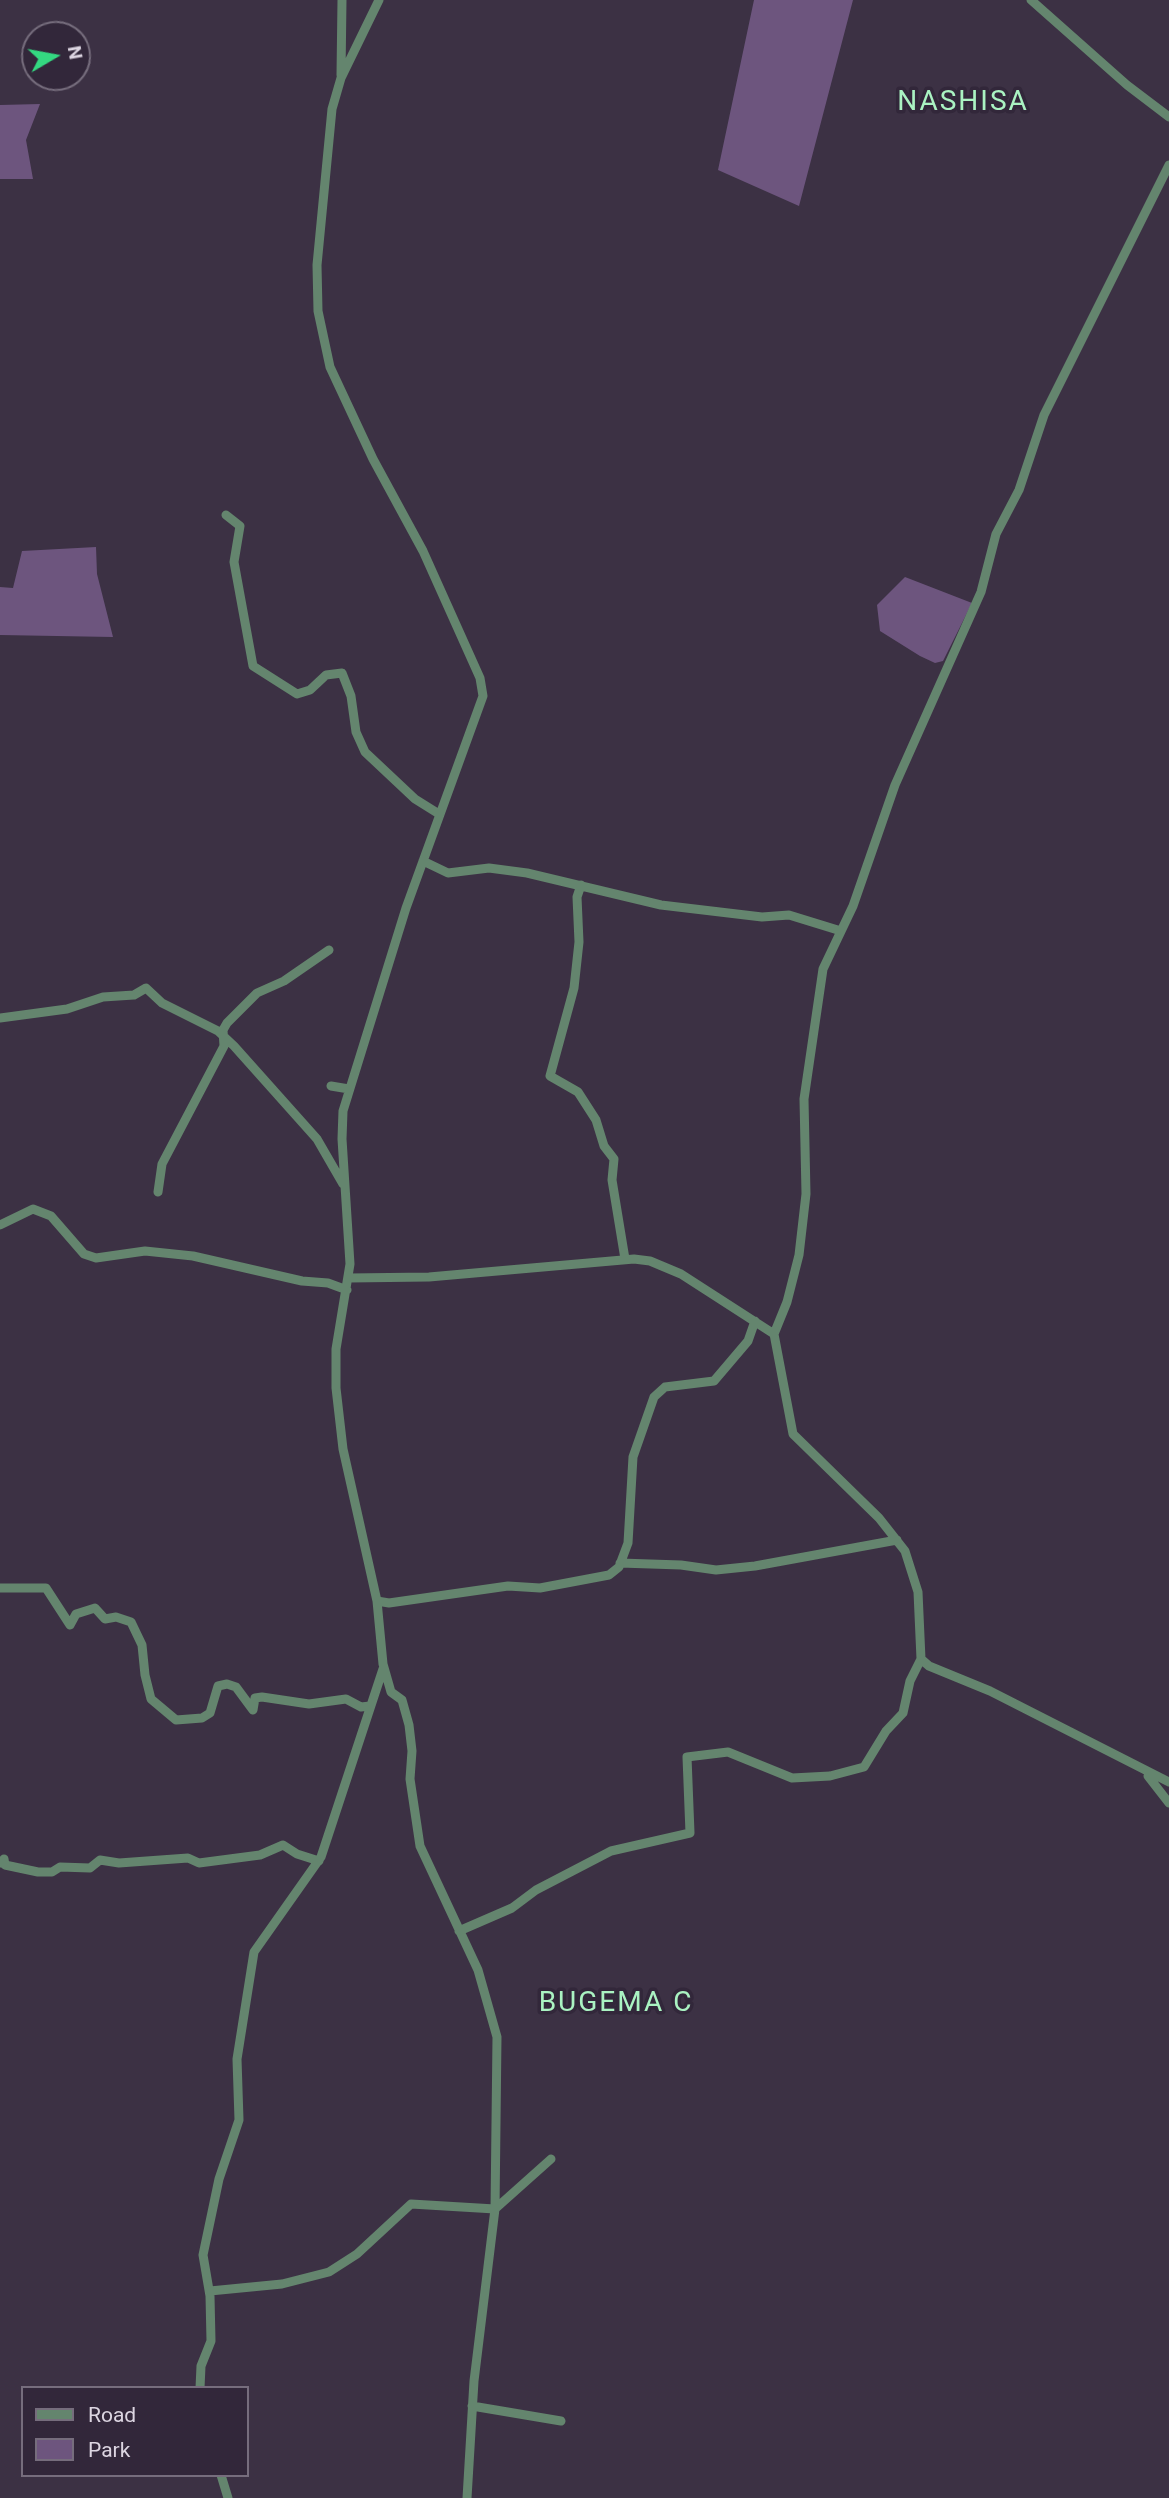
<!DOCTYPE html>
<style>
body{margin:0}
#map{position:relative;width:1169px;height:2498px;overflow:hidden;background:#3c3144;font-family:Roboto,sans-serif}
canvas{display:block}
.legend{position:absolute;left:21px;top:2386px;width:228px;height:91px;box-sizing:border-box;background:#32273a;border:2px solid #766d7d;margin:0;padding:9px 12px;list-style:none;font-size:21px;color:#dcd5e1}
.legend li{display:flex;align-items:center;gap:14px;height:35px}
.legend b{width:35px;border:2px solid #766d7d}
.north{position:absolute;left:21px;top:21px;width:70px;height:70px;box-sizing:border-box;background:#32273a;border:2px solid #766d7d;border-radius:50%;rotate:80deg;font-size:19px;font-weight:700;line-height:28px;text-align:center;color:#dcd5e1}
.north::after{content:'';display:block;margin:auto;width:24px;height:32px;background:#34d881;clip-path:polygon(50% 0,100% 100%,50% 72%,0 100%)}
</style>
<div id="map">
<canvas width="1169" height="2498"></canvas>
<ul class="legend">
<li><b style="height:9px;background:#64856e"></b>Road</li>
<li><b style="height:19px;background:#6d557e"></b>Park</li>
</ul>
<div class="north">N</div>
</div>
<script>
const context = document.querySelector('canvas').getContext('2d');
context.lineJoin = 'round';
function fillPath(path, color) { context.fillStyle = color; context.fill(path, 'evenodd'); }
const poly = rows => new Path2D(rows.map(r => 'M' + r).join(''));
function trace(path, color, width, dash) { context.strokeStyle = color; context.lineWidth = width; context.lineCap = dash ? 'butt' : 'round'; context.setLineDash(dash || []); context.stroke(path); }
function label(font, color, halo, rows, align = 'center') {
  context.font = font + ' Roboto,sans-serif'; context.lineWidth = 7; context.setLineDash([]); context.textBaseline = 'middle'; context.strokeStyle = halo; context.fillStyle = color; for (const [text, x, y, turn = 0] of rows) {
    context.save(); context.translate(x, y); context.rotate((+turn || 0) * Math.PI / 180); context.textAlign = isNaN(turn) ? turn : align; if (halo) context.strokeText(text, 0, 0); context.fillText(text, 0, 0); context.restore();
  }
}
fillPath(poly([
 [754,0,853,0,799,206,718,170],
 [40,104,26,140,33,179,0,179,0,105],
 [96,547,97,574,113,637,0,635,0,587,13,588,22,551],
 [905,577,972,603,943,661,935,663,920,656,880,631,877,605]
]), '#6d557e');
trace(poly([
 [379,0,341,78,332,109,317,265,318,311,330,367,373,459,423,551,480,678,483,696,406,908,343,1111,342,1139,350,1264,336,1349,336,1388,343,1449,377,1601,383,1664,391,1692,402,1700,409,1725,412,1751,410,1779,420,1846,478,1970,497,2037,495,2209,474,2381,467,2498],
 [1031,0,1127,85,1169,117],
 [341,75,342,0],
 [226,515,240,526,234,562,253,666,297,694,310,690,326,675,342,673,351,696,356,732,365,752,415,799,439,814],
 [423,861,448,873,489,868,527,873,661,905,762,917,789,915,841,931],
 [581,885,577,897,579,942,574,988,550,1076,578,1092,596,1120,604,1146,614,1159,612,1180,625,1259],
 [0,1018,67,1009,103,997,134,995,146,988,162,1003,218,1031,234,1046,317,1139,343,1184],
 [331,1086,349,1089],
 [158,1192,162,1164,224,1046,223,1030,227,1023,257,993,284,981,329,950],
 [0,1225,33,1209,51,1216,84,1254,96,1258,145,1251,193,1256,302,1281,328,1283,347,1290],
 [349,1278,429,1277,634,1259,650,1261,681,1274,774,1334,793,1434,879,1518,905,1551,918,1592,921,1659,929,1666,990,1691,1169,1782],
 [774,1334,787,1302,799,1255,806,1194,804,1099,823,969,853,906,895,785,981,592,996,534,1019,490,1044,415,1169,165],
 [620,1563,681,1565,716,1570,755,1566,897,1540],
 [0,1588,46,1588,70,1625,76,1614,95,1608,105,1619,116,1617,131,1622,142,1645,145,1675,151,1699,176,1720,202,1718,210,1713,218,1686,227,1684,236,1687,253,1710,255,1698,262,1697,309,1704,346,1699,361,1707,370,1706],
 [377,1601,389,1603,508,1586,540,1588,609,1575,619,1567,628,1543,633,1457,654,1397,665,1387,714,1381,748,1341,755,1321],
 [1148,1776,1169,1803],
 [0,1863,4,1859,5,1865,38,1872,52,1872,60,1867,90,1868,100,1860,119,1863,188,1858,199,1863,260,1855,283,1845,297,1854,319,1861],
 [459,1931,512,1908,536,1890,611,1851,690,1833,687,1757,728,1752,792,1778,830,1776,864,1767,886,1731,903,1713,910,1681,921,1659],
 [210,2291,282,2284,329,2272,357,2254,411,2204,495,2209,551,2159],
 [200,2388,201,2366,211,2341,210,2296,203,2255,219,2179,239,2120,237,2059,254,1952,321,1857,383,1669],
 [472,2406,561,2421],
 [221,2475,228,2498]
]), '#64856e', 9);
context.letterSpacing = '2px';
label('28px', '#aaf3c2', '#32273a', [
 ["NASHISA",963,103],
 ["BUGEMA C",616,2004]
]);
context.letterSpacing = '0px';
</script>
